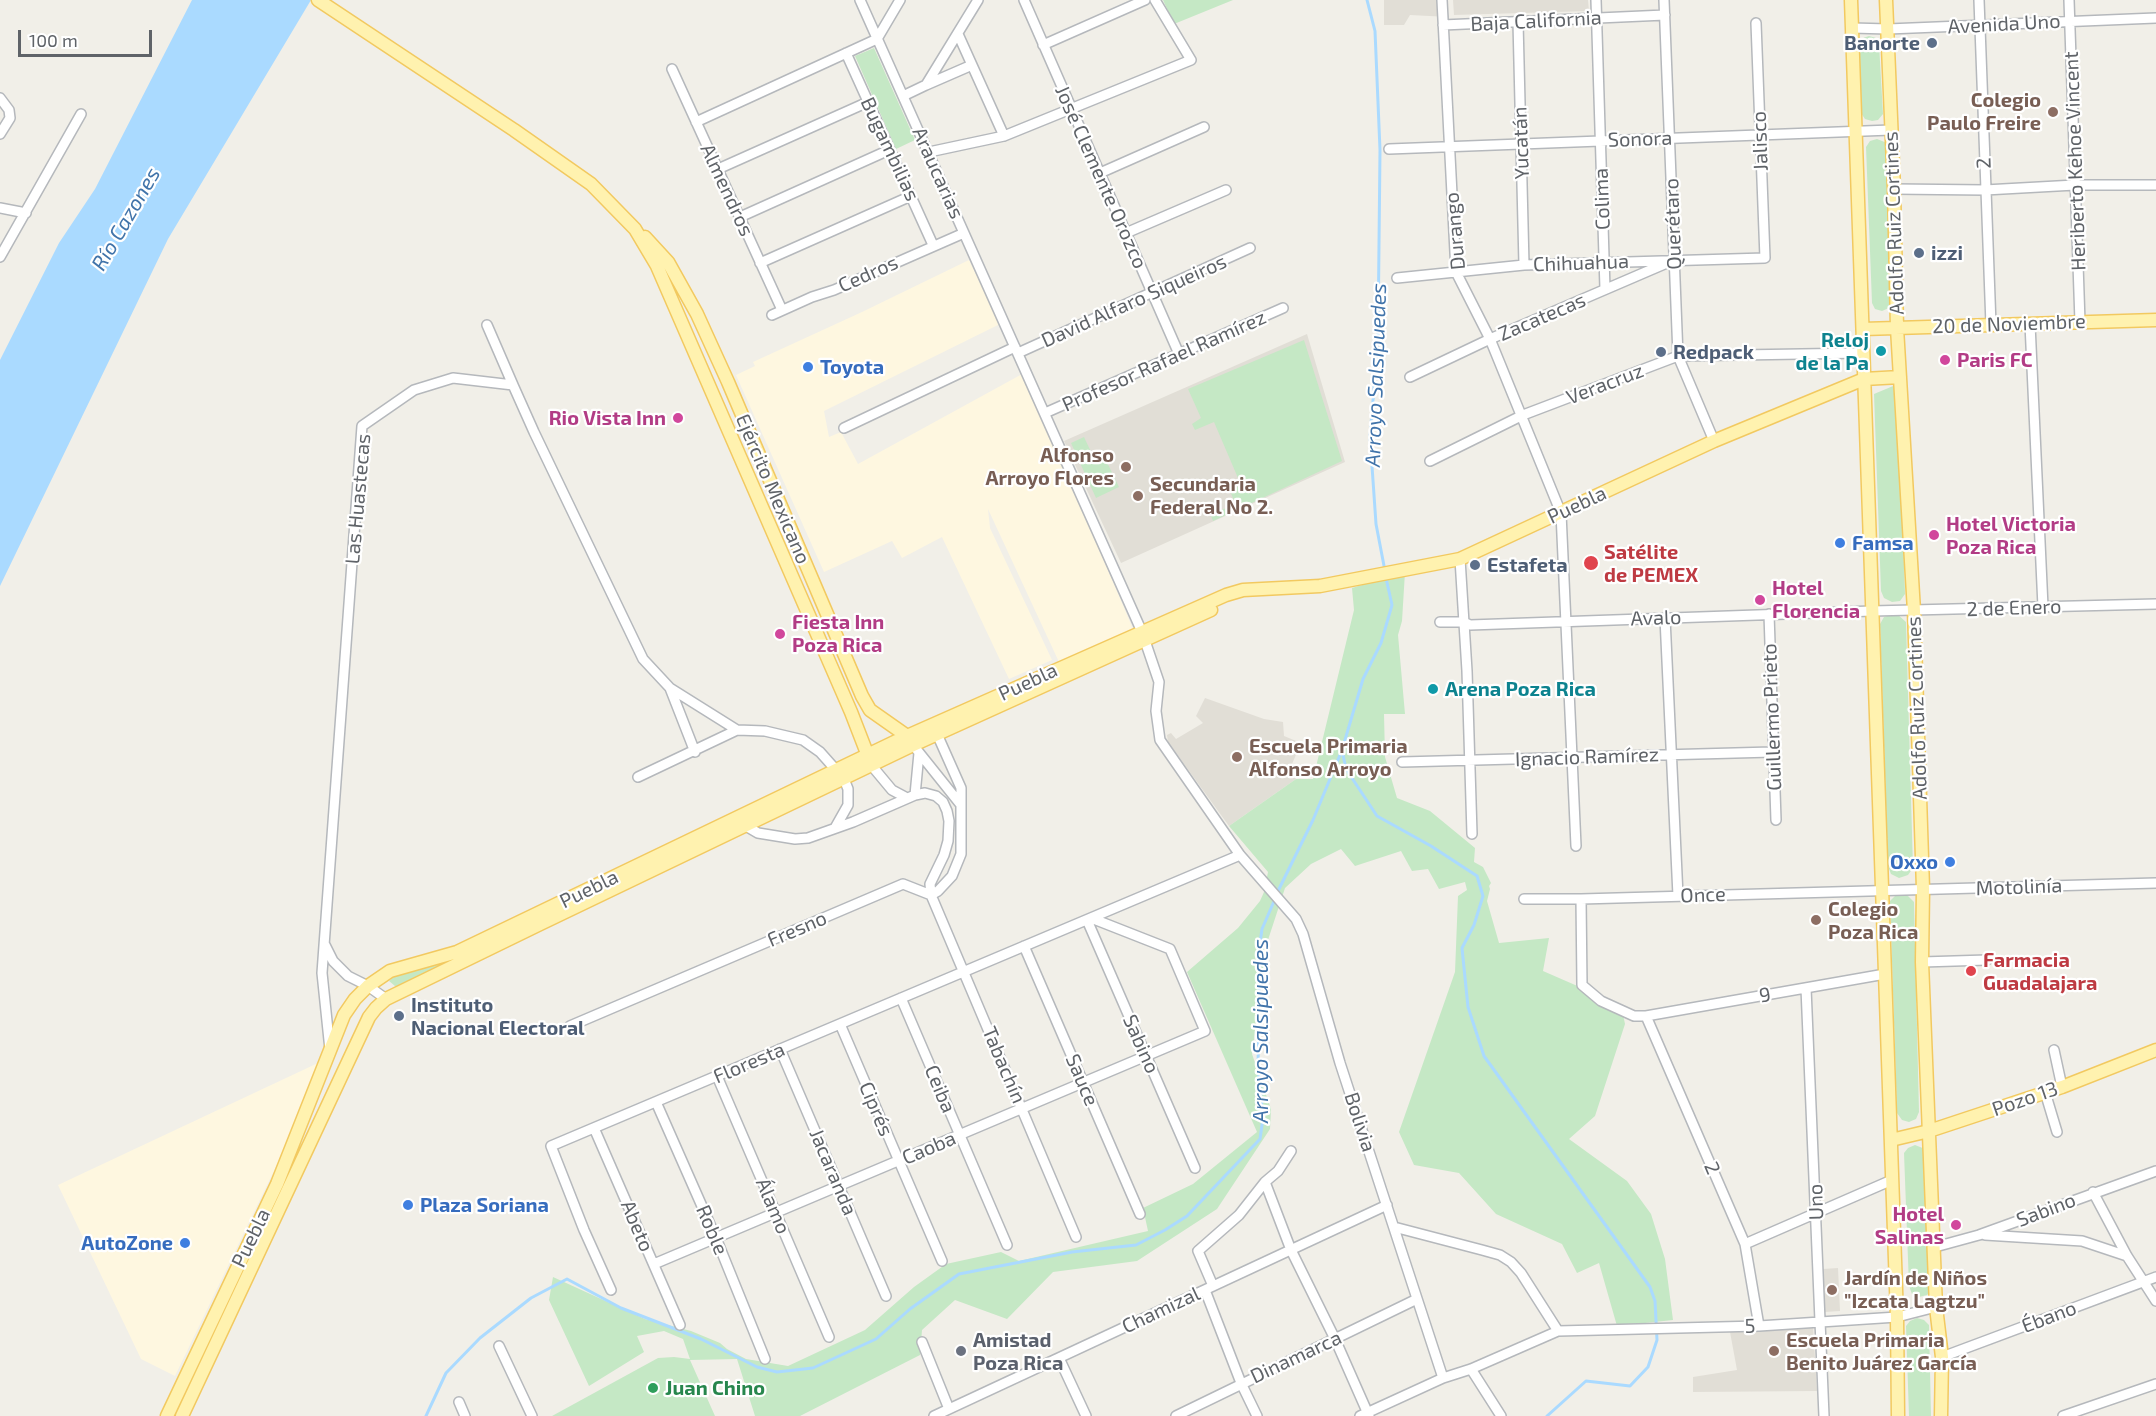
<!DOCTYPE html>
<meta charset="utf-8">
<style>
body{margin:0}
#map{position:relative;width:2156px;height:1416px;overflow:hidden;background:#f1efe8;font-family:"Exo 2",sans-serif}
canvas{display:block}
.scale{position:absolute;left:18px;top:30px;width:134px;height:27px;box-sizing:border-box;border:3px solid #5f6368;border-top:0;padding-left:8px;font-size:18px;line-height:21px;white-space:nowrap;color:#5f6368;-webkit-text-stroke:4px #fff;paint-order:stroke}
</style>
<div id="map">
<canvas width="2156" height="1416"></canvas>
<div class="scale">100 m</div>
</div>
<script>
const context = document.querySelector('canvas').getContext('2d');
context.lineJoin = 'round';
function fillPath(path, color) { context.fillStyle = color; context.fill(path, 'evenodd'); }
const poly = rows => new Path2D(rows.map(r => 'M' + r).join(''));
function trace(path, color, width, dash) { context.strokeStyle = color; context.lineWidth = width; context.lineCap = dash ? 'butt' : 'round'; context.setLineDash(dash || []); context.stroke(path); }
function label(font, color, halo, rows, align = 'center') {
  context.font = font + ' "Exo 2",sans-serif'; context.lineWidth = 4.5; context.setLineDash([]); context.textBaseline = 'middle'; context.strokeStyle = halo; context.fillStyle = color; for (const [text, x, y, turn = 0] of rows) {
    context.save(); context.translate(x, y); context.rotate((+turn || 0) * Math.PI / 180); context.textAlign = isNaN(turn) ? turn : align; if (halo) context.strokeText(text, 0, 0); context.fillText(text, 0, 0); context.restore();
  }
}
fillPath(poly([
 [969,260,1000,324,824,411,829,437,841,432,858,464,1024,373,1133,629,1059,662,988,509,990,528,1052,660,1009,679,942,537,902,558,892,541,824,572,736,375,755,366,753,362,862,312],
 [318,1063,322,1071,175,1376,141,1359,58,1185]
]), '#fef7e0');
fillPath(poly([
 [1384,0,1445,0,1449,17,1410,15,1404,25,1384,25],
 [1453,0,1588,0,1589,11,1454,15],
 [1307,334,1345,462,1121,563,1064,441],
 [1205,698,1264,719,1283,722,1284,736,1301,743,1289,771,1296,779,1229,826,1168,742,1167,735,1171,733,1176,739,1203,723,1196,716],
 [1838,1268,1840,1311,1825,1312,1823,1269],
 [1813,1326,1817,1391,1693,1392,1693,1377,1737,1370,1730,1332]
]), '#e1ded6');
fillPath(poly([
 [1163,0,1233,0,1174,24],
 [1869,36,1876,38,1879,44,1883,114,1878,120,1872,121,1865,119,1861,113,1859,44,1863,38],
 [874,48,915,140,896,149,855,56],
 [1877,139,1887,143,1891,307,1882,311,1875,309,1872,303,1866,147,1870,141],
 [1304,340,1342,461,1213,521,1211,516,1213,515,1235,503,1230,491,1241,485,1214,422,1195,430,1192,424,1201,418,1188,389],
 [1898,384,1905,594,1900,601,1892,602,1884,598,1881,591,1874,394],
 [1084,437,1093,456,1102,452,1119,487,1096,498,1071,443],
 [1405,572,1402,621,1398,635,1405,714,1384,714,1385,757,1397,798,1430,811,1475,848,1474,862,1483,867,1491,883,1489,886,1490,889,1487,901,1499,943,1549,938,1543,971,1621,1005,1625,1024,1595,1116,1569,1139,1627,1181,1651,1214,1665,1259,1673,1320,1617,1326,1599,1263,1577,1273,1562,1244,1496,1214,1459,1173,1414,1165,1399,1132,1455,972,1458,896,1467,890,1465,882,1439,889,1428,869,1412,871,1401,851,1355,866,1341,849,1311,864,1285,888,1267,943,1252,1054,1271,1109,1270,1129,1217,1209,1137,1261,1053,1272,1007,1319,955,1300,922,1330,920,1355,800,1416,755,1416,737,1359,690,1360,715,1416,552,1416,658,1358,674,1357,690,1359,683,1339,664,1331,637,1336,644,1352,589,1386,549,1300,553,1277,645,1319,691,1331,720,1343,727,1349,746,1359,788,1366,865,1330,914,1287,946,1264,1001,1252,1019,1261,1148,1231,1143,1208,1193,1184,1257,1132,1187,972,1238,928,1260,901,1264,892,1268,872,1229,826,1296,779,1313,779,1354,610,1352,588],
 [1896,613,1906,622,1913,868,1908,875,1899,878,1891,874,1888,866,1880,624,1884,617],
 [1898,893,1906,894,1914,902,1919,1112,1916,1119,1909,1122,1902,1120,1897,1113,1890,901],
 [495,939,399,986,395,986,389,981,395,976,443,963],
 [1915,1145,1925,1149,1930,1292,1927,1295,1919,1297,1912,1294,1909,1286,1904,1153,1908,1148],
 [1917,1318,1924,1320,1929,1325,1931,1416,1909,1416,1906,1326,1910,1321]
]), '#c5e8c5');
fillPath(poly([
 [192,0,311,0,168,239,0,586,0,360,59,243,95,189]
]), '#aadaff');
trace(poly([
 [1367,0,1375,31,1380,150,1378,339,1370,437,1376,524,1385,571],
 [1342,750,1346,769,1377,816,1431,846,1477,876,1483,896,1474,925,1462,948,1468,1007,1484,1056,1650,1287,1655,1301,1657,1340,1648,1367,1630,1386,1586,1381,1547,1416],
 [1277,893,1313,820,1342,750,1363,679,1381,643,1392,605,1386,578],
 [426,1416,446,1373,480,1338,531,1298,567,1279,621,1308,701,1339,757,1367,777,1372,813,1368,876,1339,910,1309,959,1274,1072,1252,1136,1245,1165,1230,1187,1216,1260,1139,1263,1118,1258,1067,1260,943,1262,929,1275,899]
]), '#aadaff', 3);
const minor = poly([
 [860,0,1142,632,1159,682,1156,711,1160,740,1240,855,1296,919,1303,934,1340,1063,1443,1378],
 [1024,0,1179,354],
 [1442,0,1456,272,1490,339,1561,513,1576,846],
 [1596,0,1605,289],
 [1664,0,1678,356,1714,441],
 [1979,0,1991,325],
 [2069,0,2080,322],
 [1518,22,1524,265],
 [1443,25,1665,15],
 [1852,28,1888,29,2156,18],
 [958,34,1004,136],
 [1043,45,1145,0],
 [846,53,933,245],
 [672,69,782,310],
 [926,85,972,65],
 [903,96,926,85,978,0],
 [0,98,9,110,10,118,0,134],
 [696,122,877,39,900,0],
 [1389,149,1891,130],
 [929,152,1004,136,1191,60,1155,0],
 [718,169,868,102],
 [1100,173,1204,127],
 [1894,189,1985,190,2075,185,2156,185],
 [0,208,26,213],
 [740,217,889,150],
 [1126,233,1226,190],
 [0,257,81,114],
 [760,263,911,196],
 [1397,278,1524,265,1765,258,1756,23],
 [772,315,812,297,834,290,964,233],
 [2030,324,2043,607],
 [487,325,513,385],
 [1018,353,1250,248],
 [1410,377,1490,339,1669,262],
 [1045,413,1283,308],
 [844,428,1015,347],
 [1430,461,1523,415,1678,356,1863,353],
 [1460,559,1467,671,1472,834],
 [1769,614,1776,820],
 [1665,618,1678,896],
 [1440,622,1464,622,1470,625,1872,611,2156,604],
 [670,688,695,752],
 [913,745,961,805],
 [1402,762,1772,752],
 [872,766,892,790,907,798],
 [638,777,737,730],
 [915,795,919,753],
 [743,822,746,826,758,833,795,839,808,838,853,822,915,795,925,793,936,796,943,802,947,811,949,821,948,841,944,855,930,884,931,895,1076,1237],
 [1524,899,1581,899,2156,883],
 [1581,899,1582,985,1601,1001,1634,1016,1646,1016,1885,974],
 [1087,920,1195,1168],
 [325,945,333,961,348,976,368,986,386,999],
 [1024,946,1140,1214],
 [1922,962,1987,960],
 [1806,988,1824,1416],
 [901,998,1007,1245],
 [1646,1016,1745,1244,1759,1326],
 [840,1024,942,1261],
 [570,1026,903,884,931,895,938,891,952,876,961,854,961,788,937,734],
 [780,1049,886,1296],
 [330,1050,322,973,362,426,414,390,453,378,513,385,534,432,643,659,670,688,737,730,765,731,803,740,820,752,844,779,848,789,848,805,835,828],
 [2054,1050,2062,1087],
 [717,1076,829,1337],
 [2045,1092,2057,1132],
 [656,1102,716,1238,765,1359],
 [594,1128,680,1325],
 [1265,1182,1291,1250,1335,1339,1369,1416],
 [2093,1192,2127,1256,2156,1301],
 [1394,1227,1482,1250,1500,1255,1511,1262,1521,1273,1558,1331],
 [1985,1235,2082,1241,2127,1256],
 [1745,1244,1892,1180],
 [1935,1247,1979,1235,2156,1171],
 [654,1264,1205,1031,1170,949,1091,918],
 [1213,1286,1198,1251,1239,1215,1265,1182,1278,1171,1291,1151],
 [611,1290,584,1230,551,1146,1240,855],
 [1205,1290,1241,1383,1257,1416],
 [922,1342,949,1409],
 [499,1346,532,1416],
 [1942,1357,2156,1277],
 [1059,1358,1086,1416],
 [1471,1369,1501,1416],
 [459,1402,465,1416],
 [934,1416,1387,1205],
 [1176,1416,1417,1299],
 [1360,1416,1443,1378,1471,1369,1558,1331,1759,1326,1897,1317,1936,1307],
 [2063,1416,2156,1384]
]);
const major = poly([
 [318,0,514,130,591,184,635,229,657,266,851,712,870,761],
 [1851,0,1897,1317,1898,1416],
 [1886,0,1894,189,1897,328,1914,611,1923,889,1922,962,1936,1307,1942,1357,1941,1416],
 [645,237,668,262,697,314,728,382,862,696,870,710,907,736,910,741],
 [1863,329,2156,320],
 [1891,1140,1929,1131,2062,1087,2156,1050],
 [167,1416,277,1184,344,1015,355,999,368,986,390,971,457,952,907,736,1226,595,1243,590,1320,586,1460,559,1714,441,1864,379,1900,377],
 [182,1416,369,1017,376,1008,386,999,540,924,913,745,1211,610]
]);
trace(minor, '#b5b8bc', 12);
trace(major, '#f2c960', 15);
trace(minor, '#fff', 9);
trace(major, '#fff2af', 12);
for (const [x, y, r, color] of [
 [1932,43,6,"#5c6f8a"],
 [2053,112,6,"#8d6e63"],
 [1919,253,6,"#5c6f8a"],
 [1881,351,6,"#0f9aa8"],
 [1661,352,6,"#5c6f8a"],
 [1945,360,6,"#d1479c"],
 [808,367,6,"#3f7fe0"],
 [678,418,6,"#d1479c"],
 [1126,467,6,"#8d6e63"],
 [1138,496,6,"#8d6e63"],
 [1934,535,6,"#d1479c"],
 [1840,543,6,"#3f7fe0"],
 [1591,563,8,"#e0444e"],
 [1475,565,6,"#5c6f8a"],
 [1760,600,6,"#d1479c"],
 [780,634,6,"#d1479c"],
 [1433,689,6,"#0f9aa8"],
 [1237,757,6,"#8d6e63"],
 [1950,862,6,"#3f7fe0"],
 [1816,920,6,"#8d6e63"],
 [1971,971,6,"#e0444e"],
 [399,1016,6,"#5c6f8a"],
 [408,1205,6,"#3f7fe0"],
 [1956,1225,6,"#d1479c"],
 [185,1243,6,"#3f7fe0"],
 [1832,1290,6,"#8d6e63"],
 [961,1351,6,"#6b7280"],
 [1774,1351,6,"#8d6e63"],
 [653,1388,6,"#2e9e5b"]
]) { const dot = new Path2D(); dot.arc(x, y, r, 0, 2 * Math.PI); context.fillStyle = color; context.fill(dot); trace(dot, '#fff', 2); }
label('20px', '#5f6368', '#fff', [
 ["Baja California",1536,21,-3],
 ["Avenida Uno",2004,24,-3],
 ["Sonora",1640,139,-2],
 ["Jalisco",1760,141,-92],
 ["Yucatán",1521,143,-92],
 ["Bugambilias",890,149,65],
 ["Heriberto Kehoe Vincent",2075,161,-92],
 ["2",1984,163,-92],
 ["Araucarias",938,173,66],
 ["José Clemente Orozco",1101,177,66],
 ["Almendros",727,190,65],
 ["Colima",1602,199,-92],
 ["Adolfo Ruiz Cortines",1894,223,-92],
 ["Querétaro",1673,224,-92],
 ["Durango",1455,231,-95],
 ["Chihuahua",1581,263,-2],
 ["Cedros",868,274,-24],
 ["David Alfaro Siqueiros",1134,301,-24],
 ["Zacatecas",1542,317,-23],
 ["20 de Noviembre",2009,324,-2],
 ["Profesor Rafael Ramírez",1164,361,-24],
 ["Veracruz",1605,384,-21],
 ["Ejército Mexicano",773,489,67],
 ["Las Huastecas",358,499,-85],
 ["Puebla",1577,505,-25],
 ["2 de Enero",2014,608,-2],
 ["Avalo",1656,618,-2],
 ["Puebla",1028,682,-25],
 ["Adolfo Ruiz Cortines",1917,708,-92],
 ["Guillermo Prieto",1772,717,-92],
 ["Ignacio Ramírez",1587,757,-2],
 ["Motolinía",2019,887,-2],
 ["Puebla",589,889,-26],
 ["Once",1703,895,-2],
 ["Fresno",797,929,-23],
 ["9",1765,995,-10],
 ["Sabino",1141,1044,66],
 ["Floresta",749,1063,-23],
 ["Tabachín",1004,1065,67],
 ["Sauce",1082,1080,67],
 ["Ceiba",940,1089,67],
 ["Pozo 13",2025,1099,-19],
 ["Ciprés",876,1109,67],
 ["Bolivia",1360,1122,72],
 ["Caoba",929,1148,-23],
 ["2",1712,1168,67],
 ["Jacaranda",833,1172,67],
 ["Uno",1816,1202,-92],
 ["Álamo",773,1206,67],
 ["Sabino",2046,1210,-21],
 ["Abeto",637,1226,67],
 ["Roble",712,1230,67],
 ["Puebla",251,1238,-64],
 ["Chamizal",1161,1310,-25],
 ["Ébano",2049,1317,-21],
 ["5",1750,1326,-3],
 ["Dinamarca",1296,1357,-25]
]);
label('bold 20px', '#4e5e75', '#fff', [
 ["Banorte",1920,43,"right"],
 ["izzi",1931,253],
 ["Redpack",1673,352],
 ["Estafeta",1487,565],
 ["Instituto",411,1005],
 ["Nacional Electoral",411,1028]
], 'left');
label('bold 20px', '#785e54', '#fff', [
 ["Colegio",2041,100,"right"],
 ["Paulo Freire",2041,123,"right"],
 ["Alfonso",1114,455,"right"],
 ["Arroyo Flores",1114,478,"right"],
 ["Secundaria",1150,484],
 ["Federal No 2.",1150,507],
 ["Escuela Primaria",1249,746],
 ["Alfonso Arroyo",1249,769],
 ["Colegio",1828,909],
 ["Poza Rica",1828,932],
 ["Jardín de Niños",1844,1278],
 ["\"Izcata Lagtzu\"",1844,1301],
 ["Escuela Primaria",1786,1340],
 ["Benito Juárez García",1786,1363]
], 'left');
label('bold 20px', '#0d838f', '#fff', [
 ["Reloj",1869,340],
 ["de la Pa",1869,363],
 ["Arena Poza Rica",1445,689,"left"]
], 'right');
label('bold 20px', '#b23c85', '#fff', [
 ["Paris FC",1957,360],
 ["Rio Vista Inn",666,418,"right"],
 ["Hotel Victoria",1946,524],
 ["Poza Rica",1946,547],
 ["Hotel",1772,588],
 ["Florencia",1772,611],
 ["Fiesta Inn",792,622],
 ["Poza Rica",792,645],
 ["Hotel",1944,1214,"right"],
 ["Salinas",1944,1237,"right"]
], 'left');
label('bold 20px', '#366cbe', '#fff', [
 ["Toyota",820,367],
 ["Famsa",1852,543],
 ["Oxxo",1938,862,"right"],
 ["Plaza Soriana",420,1205],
 ["AutoZone",173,1243,"right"]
], 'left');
label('bold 20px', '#be3a42', '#fff', [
 ["Satélite",1604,552],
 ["de PEMEX",1604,575],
 ["Farmacia",1983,960],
 ["Guadalajara",1983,983]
], 'left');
label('bold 20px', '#5b616d', '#fff', [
 ["Amistad",973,1340],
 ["Poza Rica",973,1363]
], 'left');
label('bold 20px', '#27864d', '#fff', [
 ["Juan Chino",665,1388]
], 'left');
label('italic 21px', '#4174aa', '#fff', [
 ["Río Cazones",126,219,-60],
 ["Arroyo Salsipuedes",1376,375,-88],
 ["Arroyo Salsipuedes",1261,1031,-90]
]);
</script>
